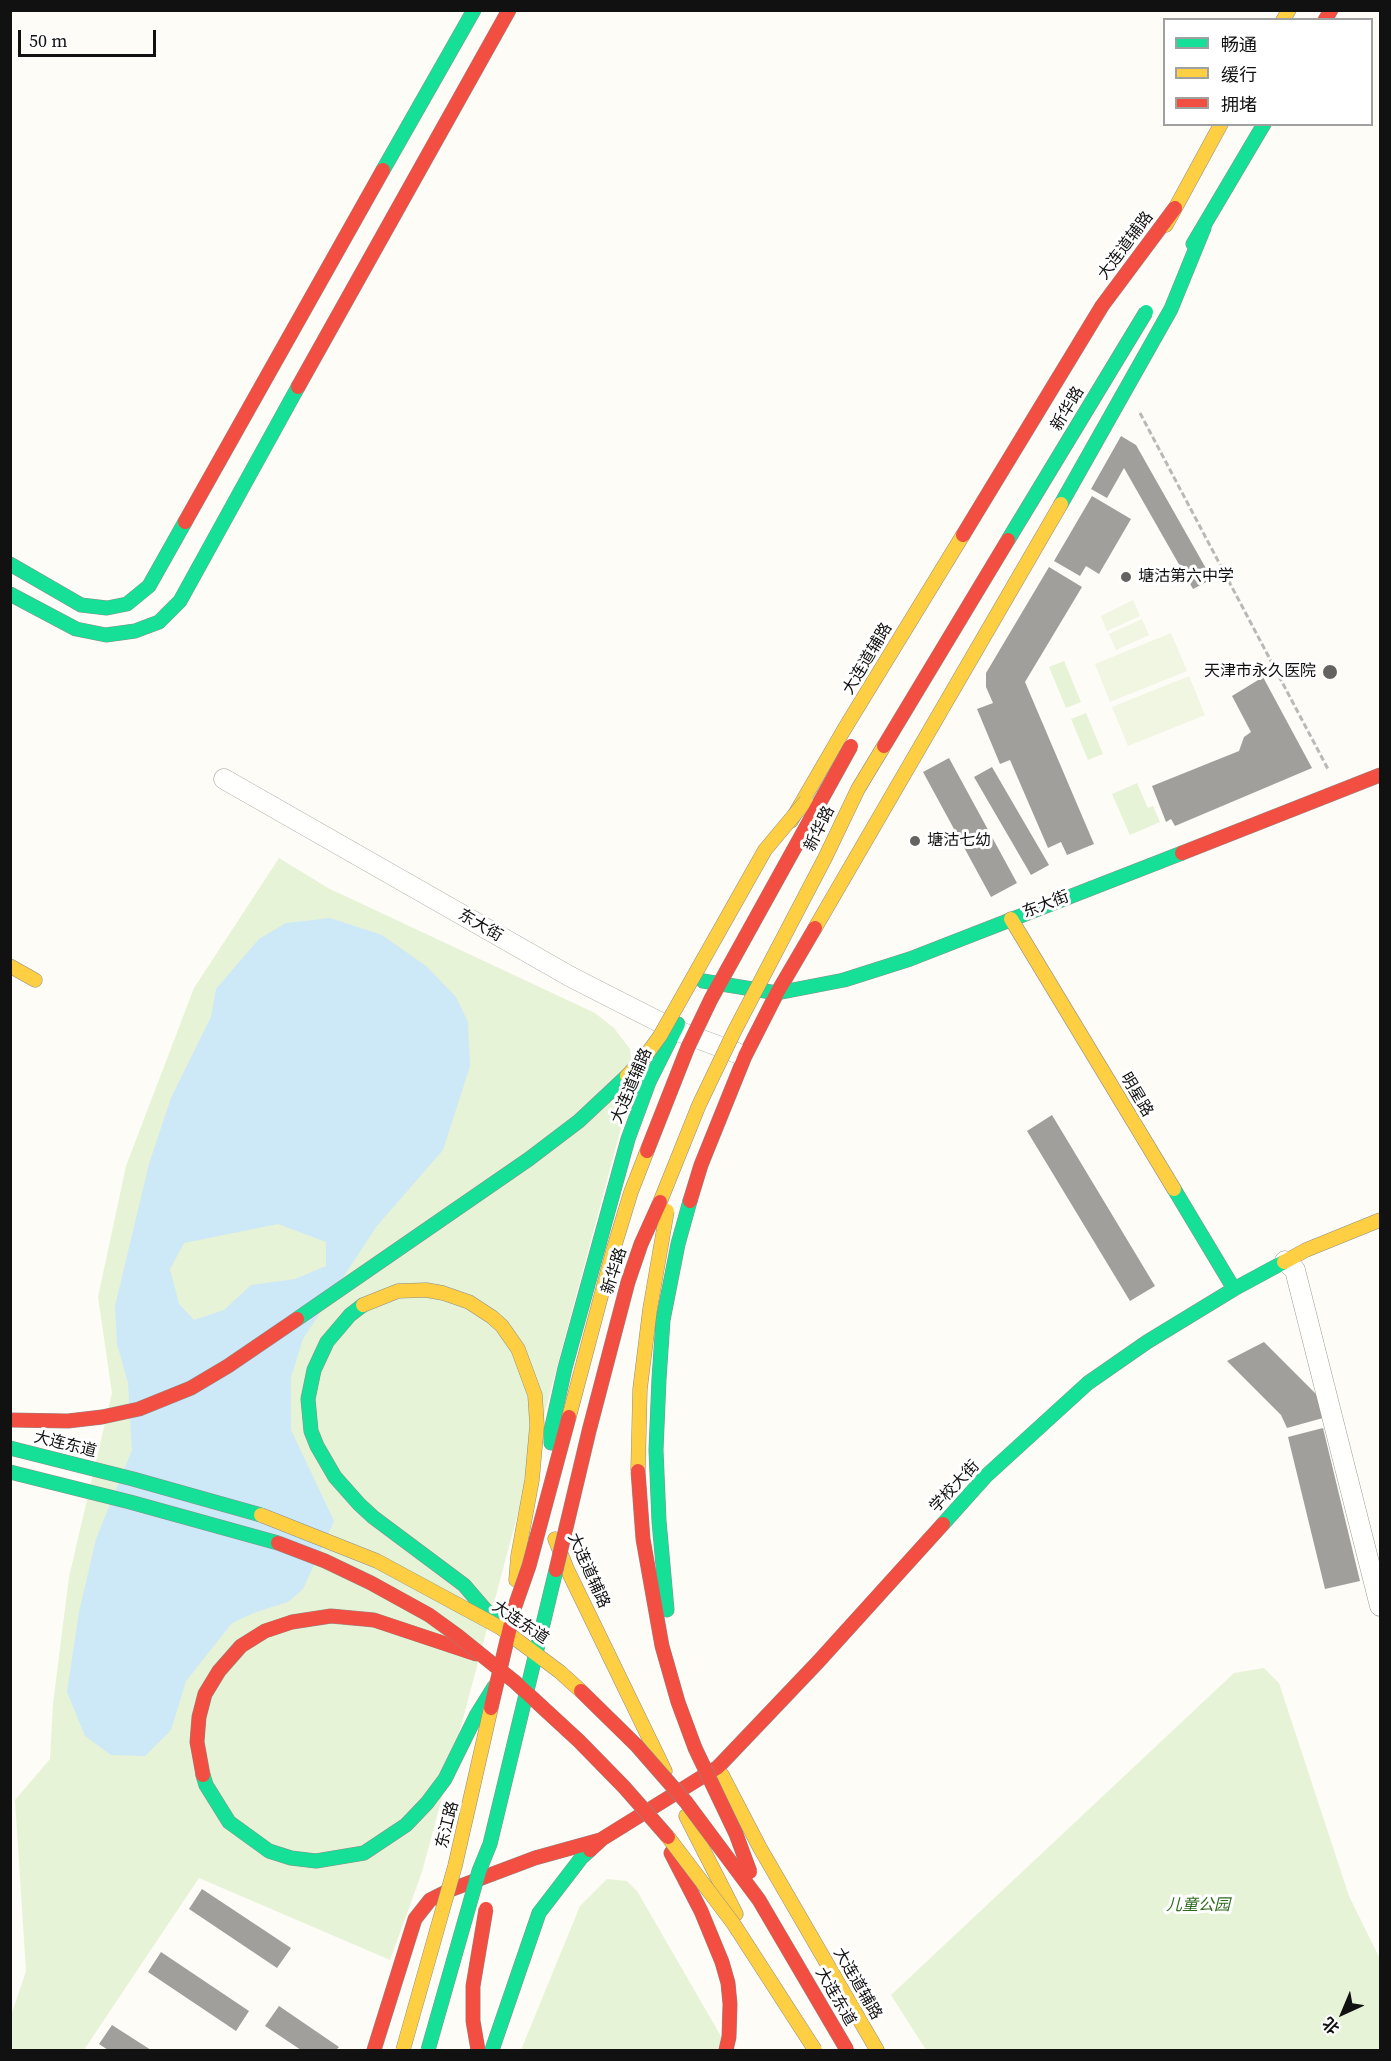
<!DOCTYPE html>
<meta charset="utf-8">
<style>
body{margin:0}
#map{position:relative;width:1391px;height:2061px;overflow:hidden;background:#fdfcf7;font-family:"Source Serif 4","Noto Sans SC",serif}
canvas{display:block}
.frame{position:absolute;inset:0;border:12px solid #111;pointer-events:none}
.legend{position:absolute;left:1163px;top:18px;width:210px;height:108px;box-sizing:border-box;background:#fff;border:2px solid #a0a0a0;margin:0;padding:8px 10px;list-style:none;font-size:18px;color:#111}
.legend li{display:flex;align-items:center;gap:12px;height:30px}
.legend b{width:30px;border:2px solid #a0a0a0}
.north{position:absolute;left:1313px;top:1983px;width:60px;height:60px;-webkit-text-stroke:4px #fff;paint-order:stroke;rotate:224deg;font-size:16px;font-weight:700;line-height:24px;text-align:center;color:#111}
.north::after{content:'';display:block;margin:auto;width:21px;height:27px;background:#111;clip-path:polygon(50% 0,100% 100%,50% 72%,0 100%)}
.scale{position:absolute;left:18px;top:30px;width:138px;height:27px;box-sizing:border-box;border:3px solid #111;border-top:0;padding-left:8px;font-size:18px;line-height:21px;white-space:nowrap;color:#111;-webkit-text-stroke:4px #fff;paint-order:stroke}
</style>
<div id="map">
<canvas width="1391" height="2061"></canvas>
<div class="frame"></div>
<ul class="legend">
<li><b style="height:8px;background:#16e098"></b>畅通</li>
<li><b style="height:8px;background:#ffcf43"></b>缓行</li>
<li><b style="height:8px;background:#f24e42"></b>拥堵</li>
</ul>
<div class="north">北</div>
<div class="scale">50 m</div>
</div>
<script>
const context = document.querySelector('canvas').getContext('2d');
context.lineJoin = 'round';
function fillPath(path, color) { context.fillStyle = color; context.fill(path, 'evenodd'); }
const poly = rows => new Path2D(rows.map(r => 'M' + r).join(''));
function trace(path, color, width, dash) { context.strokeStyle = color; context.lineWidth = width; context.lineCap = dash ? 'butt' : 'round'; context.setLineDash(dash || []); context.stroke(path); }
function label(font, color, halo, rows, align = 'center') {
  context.font = font + ' "Source Serif 4","Noto Sans SC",serif'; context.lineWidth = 6; context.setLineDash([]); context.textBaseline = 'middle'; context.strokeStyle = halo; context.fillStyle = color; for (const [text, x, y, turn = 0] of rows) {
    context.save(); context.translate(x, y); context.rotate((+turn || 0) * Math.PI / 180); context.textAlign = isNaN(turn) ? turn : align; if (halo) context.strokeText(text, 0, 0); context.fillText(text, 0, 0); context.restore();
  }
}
fillPath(poly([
 [1064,661,1081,702,1066,708,1049,667],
 [1086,713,1103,754,1088,760,1071,719],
 [1137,783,1148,808,1153,806,1160,822,1130,835,1112,794],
 [279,858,328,888,595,1013,614,1028,630,1049,633,1083,422,1872,390,1960,199,1878,84,2050,11,2050,11,2016,26,1971,15,1800,50,1759,53,1704,69,1577,112,1393,98,1297,126,1166,194,988],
 [1264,1668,1279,1683,1349,1896,1380,1959,1380,2050,926,2050,891,1995,1234,1673],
 [607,1879,627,1881,637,1891,729,2050,521,2050,580,1906]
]), '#e7f3d7');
fillPath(poly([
 [1133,600,1140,616,1107,631,1101,616],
 [1142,619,1149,635,1116,650,1109,634],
 [1171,633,1187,671,1110,702,1095,664],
 [1189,676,1205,715,1128,746,1112,707]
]), '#f0f6e1');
fillPath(poly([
 [330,918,382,935,426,966,456,997,468,1022,470,1066,443,1150,376,1227,303,1339,291,1377,291,1430,334,1521,303,1589,288,1602,256,1612,232,1623,186,1681,171,1730,145,1756,111,1755,85,1736,67,1692,79,1612,96,1539,132,1450,128,1383,117,1344,115,1306,149,1164,171,1098,211,1017,216,989,259,939,286,923],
 [278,1224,326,1242,326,1266,295,1279,251,1285,224,1310,194,1320,179,1304,170,1269,184,1243]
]), '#cde8f7');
fillPath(poly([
 [1121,436,1136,445,1212,579,1193,589,1124,468,1107,498,1091,489],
 [1092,496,1131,519,1099,574,1086,566,1080,576,1054,561],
 [1049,567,1082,587,1025,682,1094,844,1067,855,1061,842,1048,848,1010,760,1000,764,977,709,993,703,986,687,986,673],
 [1263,677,1312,768,1175,826,1171,819,1166,822,1152,786,1239,751,1244,737,1251,732,1232,696],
 [949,758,1017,883,991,897,923,772],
 [992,767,1049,865,1031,875,974,777],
 [1052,1115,1155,1286,1130,1301,1027,1131],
 [1264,1342,1317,1395,1323,1418,1287,1428,1281,1415,1227,1361],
 [1323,1428,1360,1581,1325,1589,1288,1437],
 [202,1889,291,1948,277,1968,189,1909],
 [161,1952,249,2011,236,2031,148,1972],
 [279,2006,339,2047,336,2050,301,2050,265,2026],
 [112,2025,151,2050,108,2050,99,2044]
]), '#a19f9c');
const street = poly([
 [224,779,571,977,675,1030,737,1053],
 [1285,1261,1295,1270,1380,1606]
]);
const fast = poly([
 [383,170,474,10],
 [1193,244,1264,124],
 [1061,504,1171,309,1204,228],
 [10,564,81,605,107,608,127,604,149,586,185,522],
 [10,594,76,629,106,635,135,631,159,622,180,601,298,387],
 [703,981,777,993,844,980,910,959,1182,853],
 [1174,1189,1234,1289],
 [363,1305,350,1315,327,1342,314,1370,308,1399,311,1431,317,1446,335,1477,359,1504,373,1517,464,1585,501,1628],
 [551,1443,551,1431,565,1368,628,1139,649,1082,678,1024],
 [943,1524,986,1476,1088,1383,1147,1342,1234,1289,1284,1262],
 [667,1610,659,1521,656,1450,659,1379,663,1320,678,1244,690,1201],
 [203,1775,206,1785,229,1822,269,1851,291,1858,316,1861,364,1853,406,1825,427,1803,445,1779,476,1716,494,1687],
 [492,2050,539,1913,582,1857,590,1850]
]);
const slow = poly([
 [1283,20,1289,10],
 [1166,225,1221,124],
 [791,821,845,728,963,535],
 [1011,919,1174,1189],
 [815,928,1061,504],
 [10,966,35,980],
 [1284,1262,1306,1250,1380,1220],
 [363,1305,398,1291,426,1290,443,1293,469,1302,492,1317,502,1326,518,1349,535,1395,537,1425,532,1480,518,1556,516,1580],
 [555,1539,567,1569,665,1771],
 [722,1775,760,1848,877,2050],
 [686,1816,736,1914]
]);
const jam = poly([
 [1325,20,1331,10],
 [298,387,509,10],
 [185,522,383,170],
 [963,535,1102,306,1175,208],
 [1182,853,1380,775],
 [690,1201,701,1165,745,1056,777,993,815,928],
 [203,1775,197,1742,199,1717,205,1694,219,1671,241,1646,265,1631,292,1622,331,1616,374,1620,476,1654],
 [590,1850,602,1839,718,1767,818,1662,943,1524],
 [671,1853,701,1911,722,1962,728,1983,730,2004,729,2037,726,2050],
 [374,2050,415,1919,430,1900,450,1890,535,1858,600,1840]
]);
trace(street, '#979795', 21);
trace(fast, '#8e8d8b', 15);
trace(slow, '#8e8d8b', 15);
trace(jam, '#8e8d8b', 15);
trace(poly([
 [1140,413,1329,771]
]), '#b9b9b8', 3, [6, 3]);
trace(street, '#fffffe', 20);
trace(fast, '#16e098', 14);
trace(slow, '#ffcf43', 14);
trace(jam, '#f24e42', 14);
const fastBridge = poly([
 [1008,540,1146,312],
 [297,1319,529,1159,579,1121,627,1076],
 [10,1448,133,1479,261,1515],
 [10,1472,130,1502,278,1543],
 [428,2050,479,1871,490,1844,556,1570]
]);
const slowBridge = poly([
 [627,1076,644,1058,660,1036,765,850,806,801],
 [660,1202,699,1105,735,1030,825,858,858,789,884,746],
 [569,1417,613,1251,631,1192,647,1151],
 [638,1471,640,1389,650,1309,667,1211],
 [261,1515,377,1561,501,1628,560,1672,581,1691],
 [668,1837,733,1923,815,2050],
 [403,2050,455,1866,491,1708]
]);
const jamBridge = poly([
 [884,746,1008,540],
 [647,1151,688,1047,711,999,851,746],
 [10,1420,68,1421,102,1417,139,1409,191,1388,228,1366,297,1319],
 [638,1471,643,1539,662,1646,678,1702,695,1748,736,1834,750,1872],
 [278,1543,325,1561,371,1583,429,1615,458,1636,515,1682,579,1741,624,1787,668,1837],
 [556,1570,589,1431,628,1282,641,1244,660,1202],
 [581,1691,637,1746,686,1802,759,1900,847,2050],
 [491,1708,515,1606,529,1566,569,1417],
 [478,2050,473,2021,473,1986,486,1909]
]);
trace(fastBridge, '#8e8d8b', 15, []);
trace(slowBridge, '#8e8d8b', 15, []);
trace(jamBridge, '#8e8d8b', 15, []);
trace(fastBridge, '#16e098', 14);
trace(slowBridge, '#ffcf43', 14);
trace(jamBridge, '#f24e42', 14);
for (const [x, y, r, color] of [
 [1126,577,6,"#646362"],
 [1330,672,8,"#646362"],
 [915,841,6,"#646362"]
]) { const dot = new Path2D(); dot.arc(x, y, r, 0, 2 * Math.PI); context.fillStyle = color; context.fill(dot); trace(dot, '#fff', 2); }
label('16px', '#111', '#fff', [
 ["大连道辅路",1126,246,-53],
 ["新华路",1068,409,-59],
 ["大连道辅路",868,659,-59],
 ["新华路",820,829,-64],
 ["东大街",1046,905,-21],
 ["东大街",480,926,30],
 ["大连道辅路",632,1086,-67],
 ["明星路",1136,1095,59],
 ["新华路",615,1271,-72],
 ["大连东道",65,1445,14],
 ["学校大街",955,1487,-47],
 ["大连道辅路",588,1571,66],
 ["大连东道",520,1623,34],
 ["东江路",448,1825,-76],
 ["大连道辅路",857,1984,60],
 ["大连东道",835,1997,60]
]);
label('16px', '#111', '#fff', [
 ["塘沽第六中学",1138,577],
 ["天津市永久医院",1316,672,"right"],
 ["塘沽七幼",927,841]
], 'left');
label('italic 16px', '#2f6b1f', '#fff', [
 ["儿童公园",1198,1906]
]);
</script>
